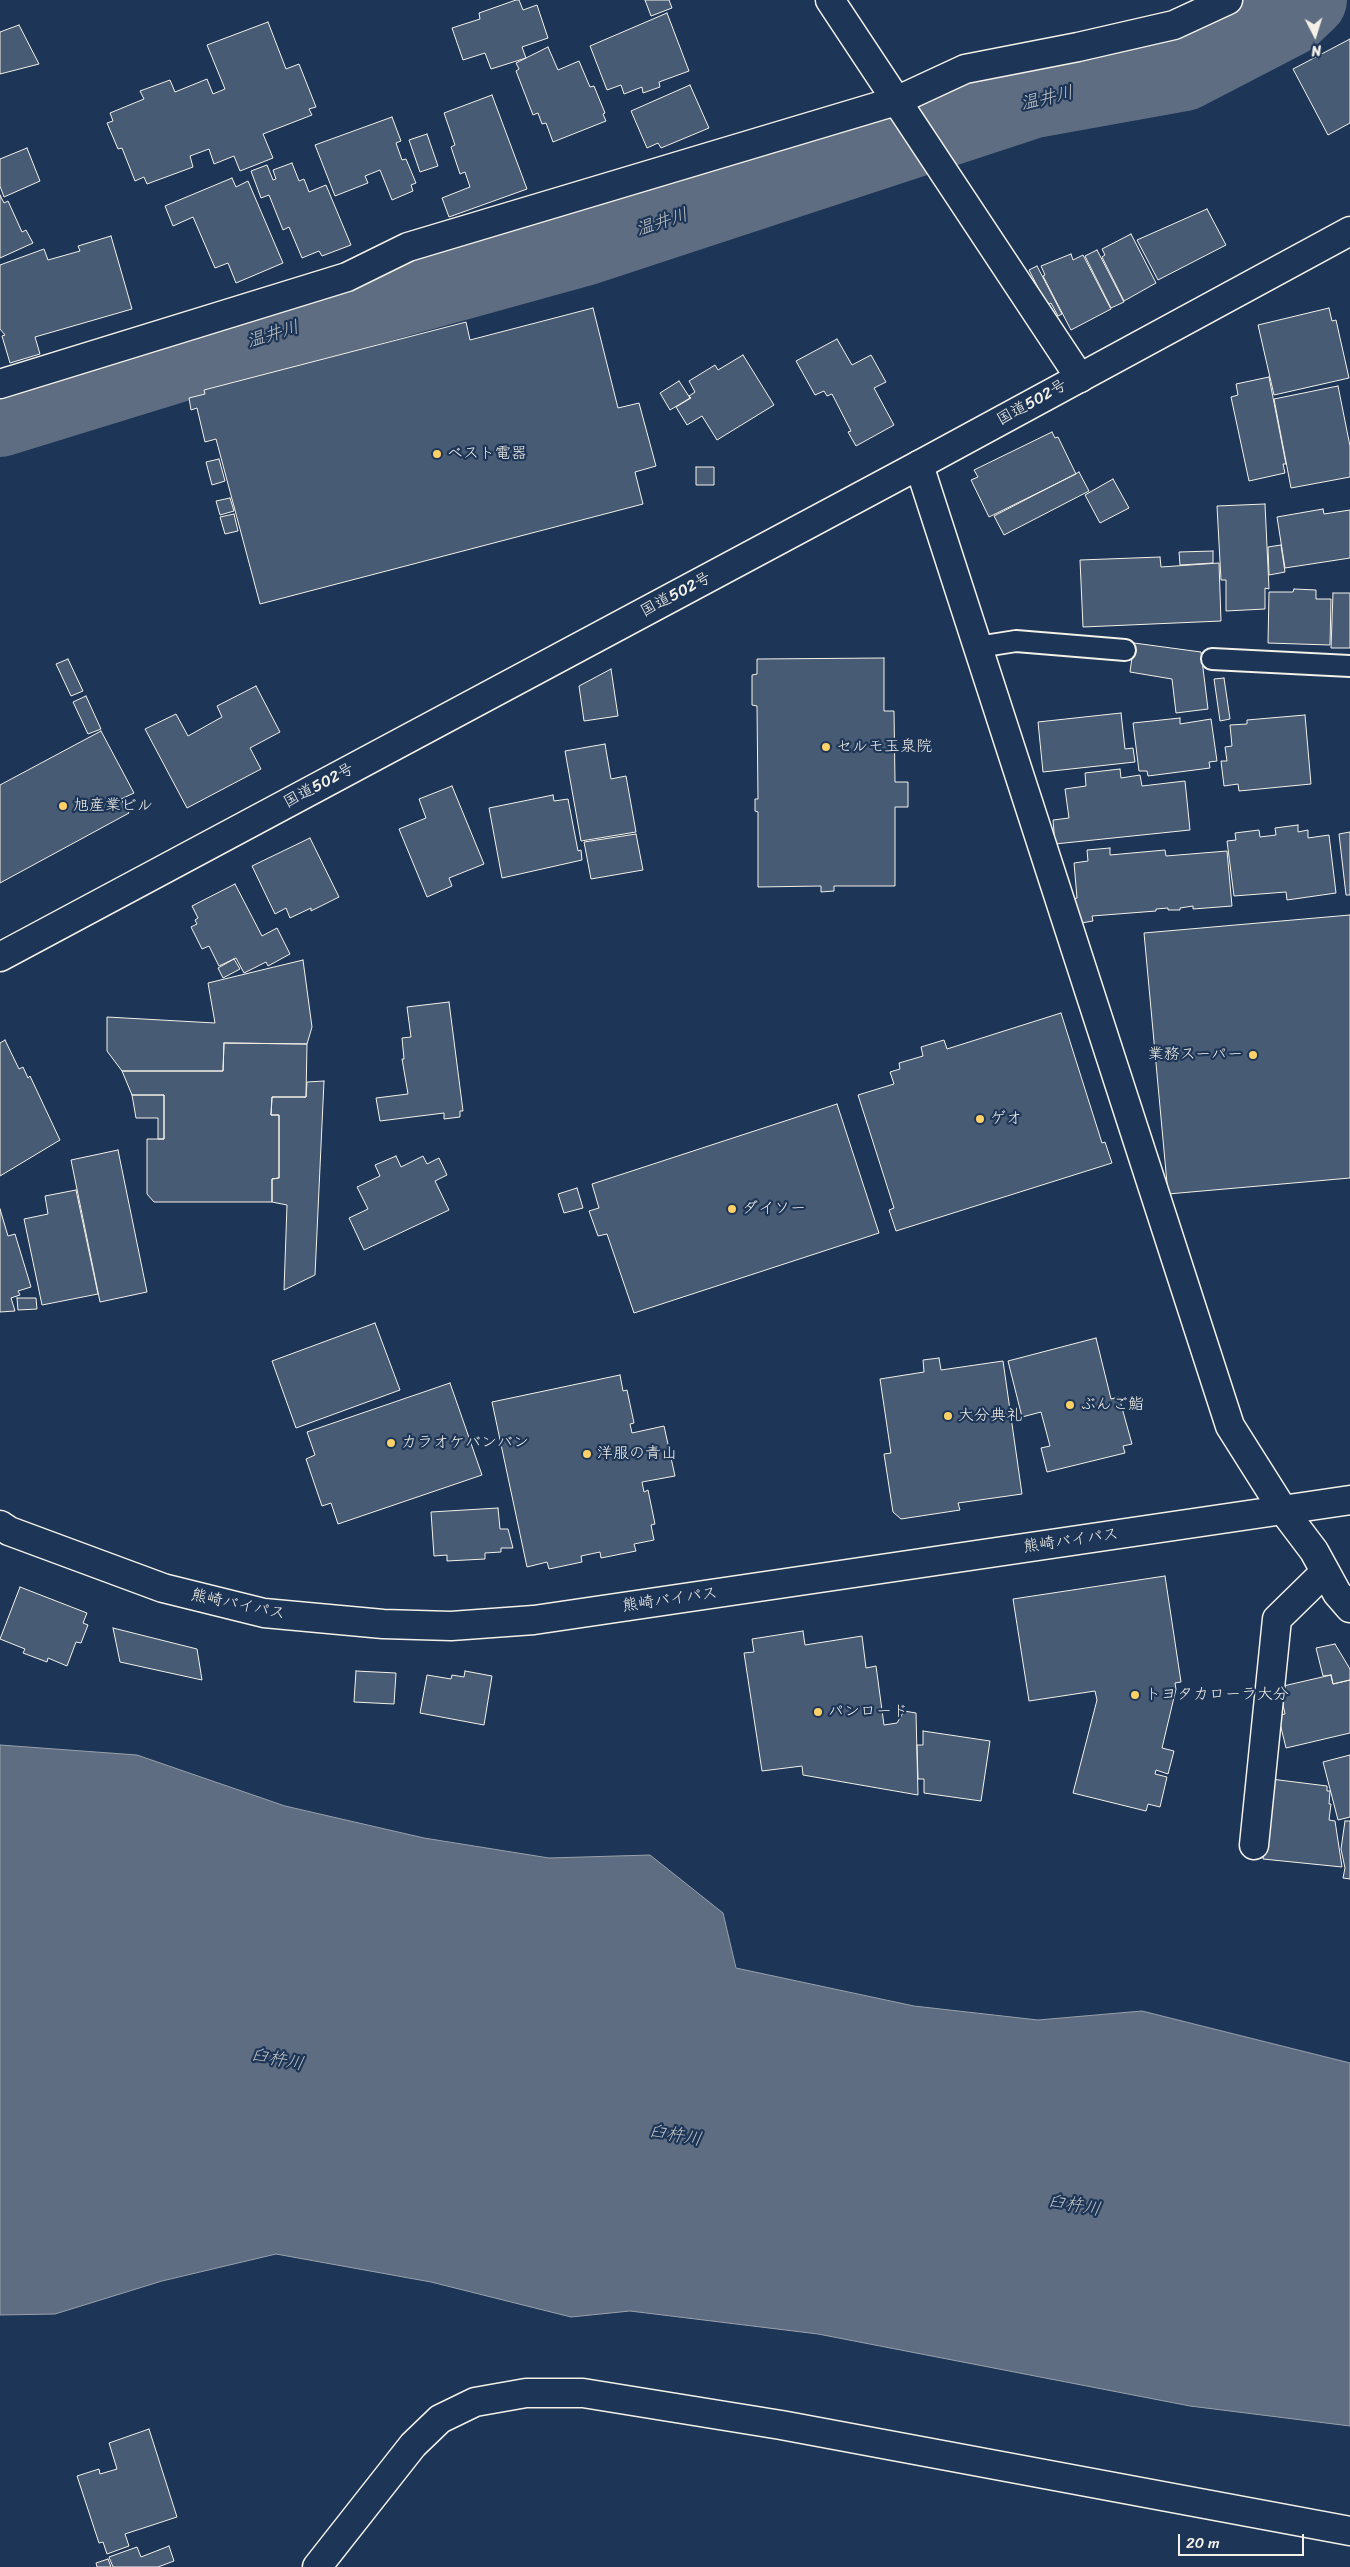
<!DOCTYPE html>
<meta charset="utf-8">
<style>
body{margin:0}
#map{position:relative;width:1350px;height:2567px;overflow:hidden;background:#1d3557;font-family:Sriracha,sans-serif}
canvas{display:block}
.north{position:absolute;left:1290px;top:10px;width:50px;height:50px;-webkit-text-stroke:4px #1d3557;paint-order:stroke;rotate:175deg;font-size:14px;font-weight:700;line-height:20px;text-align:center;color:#f4f1e8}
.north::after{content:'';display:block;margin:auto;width:18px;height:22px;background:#f4f1e8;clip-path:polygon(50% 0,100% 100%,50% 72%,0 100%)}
.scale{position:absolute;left:1178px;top:2534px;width:126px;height:22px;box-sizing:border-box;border:2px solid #f4f1e8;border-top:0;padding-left:6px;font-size:15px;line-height:18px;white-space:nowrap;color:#f4f1e8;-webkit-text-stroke:4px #1d3557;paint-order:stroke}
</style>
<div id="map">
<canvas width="1350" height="2567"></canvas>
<div class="north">N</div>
<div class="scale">20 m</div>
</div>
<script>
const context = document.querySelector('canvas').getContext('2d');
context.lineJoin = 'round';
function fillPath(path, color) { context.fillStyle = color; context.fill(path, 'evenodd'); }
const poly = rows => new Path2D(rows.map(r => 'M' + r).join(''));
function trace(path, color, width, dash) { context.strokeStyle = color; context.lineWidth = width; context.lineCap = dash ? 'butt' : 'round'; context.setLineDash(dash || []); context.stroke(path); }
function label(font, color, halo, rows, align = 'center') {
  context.font = font + ' Sriracha,"Klee One",sans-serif'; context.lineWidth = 4.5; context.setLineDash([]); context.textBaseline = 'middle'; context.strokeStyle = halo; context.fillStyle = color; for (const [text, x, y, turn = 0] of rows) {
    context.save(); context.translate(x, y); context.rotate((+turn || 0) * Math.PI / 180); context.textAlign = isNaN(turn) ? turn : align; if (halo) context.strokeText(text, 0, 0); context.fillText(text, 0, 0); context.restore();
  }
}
const water = poly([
 [0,1745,137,1755,285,1806,424,1838,549,1858,650,1855,723,1913,736,1968,914,2006,1038,2020,1142,2011,1350,2063,1350,2426,1190,2406,818,2334,630,2311,571,2317,431,2282,276,2254,162,2281,55,2314,0,2315,0,1745]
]);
fillPath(water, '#5e6d82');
trace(water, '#9aa2ab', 1);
trace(poly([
 [0,419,302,326,584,248,1034,100,1184,73,1290,18,1309,0]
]), '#5e6d82', 76);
const building = poly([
 [516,0,519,0,523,10,537,5,548,38,522,47,526,58,491,69,485,53,463,60,452,28,480,19,479,13,516,0],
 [645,0,669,0,672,8,651,16,645,0],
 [667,13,689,71,659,82,660,87,643,93,642,87,624,94,621,85,607,90,590,46,667,13],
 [268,22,286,69,299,64,316,107,309,109,312,115,263,134,273,158,240,171,234,156,214,164,209,149,190,156,193,167,147,184,144,177,135,181,122,148,118,149,107,123,113,121,110,113,144,99,140,91,170,80,175,92,207,79,213,94,225,89,207,45,268,22],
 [19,25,39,64,0,74,0,32,19,25],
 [1350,39,1350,123,1328,135,1293,69,1350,39],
 [548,47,558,70,579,61,590,87,594,86,605,113,603,114,606,121,553,142,546,123,542,124,538,113,533,115,516,71,519,69,516,63,548,47],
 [690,85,709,128,661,148,658,143,647,148,631,111,690,85],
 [492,95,527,189,449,217,442,198,470,187,465,172,460,174,451,147,455,145,444,113,492,95],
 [392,117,401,141,396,143,402,160,406,159,416,183,411,185,413,191,392,200,380,170,365,176,368,183,335,196,315,145,392,117],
 [427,134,438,166,420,172,409,140,427,134],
 [27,148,40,181,4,197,0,186,0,159,27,148],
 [292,163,299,181,304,179,309,192,326,185,351,245,322,256,319,251,302,258,289,227,283,230,269,195,261,198,251,171,267,165,273,180,276,179,273,170,292,163],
 [232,178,236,187,248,181,283,263,236,283,228,263,215,268,193,217,173,226,165,206,232,178],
 [0,195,4,203,8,201,22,232,26,230,33,243,0,258,0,195],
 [1207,209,1226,245,1158,280,1137,240,1207,209],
 [1131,234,1156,283,1124,301,1102,257,1105,255,1102,249,1131,234],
 [111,236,132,309,35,337,40,354,10,363,2,336,5,335,0,329,0,265,44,249,48,260,80,251,78,246,111,236],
 [1097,250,1124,302,1111,308,1085,256,1097,250],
 [1071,254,1073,260,1083,255,1111,309,1071,330,1043,276,1045,275,1041,266,1071,254],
 [1037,266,1062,314,1058,316,1051,303,1047,305,1029,270,1037,266],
 [593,308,618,408,639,403,656,466,635,472,643,504,260,604,216,439,205,442,197,408,191,410,189,398,205,394,204,390,466,322,470,340,593,308],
 [1329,308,1332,321,1336,320,1349,378,1274,395,1258,325,1329,308],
 [837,339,852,365,871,355,886,382,874,388,894,425,856,446,848,432,851,431,832,394,827,396,824,391,815,395,796,361,837,339],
 [743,355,774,405,717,440,702,416,687,425,676,407,691,398,689,396,695,392,689,381,715,365,718,370,743,355],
 [1269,377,1286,464,1283,464,1285,473,1249,481,1231,397,1238,395,1236,384,1269,377],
 [679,381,690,398,670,410,660,393,679,381],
 [1338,386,1350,446,1350,477,1291,488,1274,399,1338,386],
 [1052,432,1055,438,1058,437,1076,474,989,517,971,480,978,477,974,470,1052,432],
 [219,459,225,481,212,485,206,462,219,459],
 [696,467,714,467,714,485,696,485,696,467],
 [1079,472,1089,491,1004,535,994,516,1079,472],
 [1113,479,1129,508,1100,523,1085,495,1113,479],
 [230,498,234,511,220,515,216,501,230,498],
 [1265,504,1269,589,1265,588,1265,609,1226,611,1226,580,1221,580,1217,506,1265,504],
 [1323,509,1324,514,1350,510,1350,558,1285,568,1277,517,1323,509],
 [234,514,238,531,225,534,220,517,234,514],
 [1281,545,1285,572,1269,575,1268,547,1281,545],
 [1213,551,1213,563,1180,565,1179,552,1213,551],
 [1160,557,1161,567,1219,563,1221,621,1083,627,1080,560,1160,557],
 [1294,589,1316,590,1316,599,1331,599,1330,645,1268,643,1269,592,1293,592,1294,589],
 [1333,593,1350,593,1350,648,1331,648,1333,593],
 [1134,643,1201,652,1208,709,1176,713,1172,679,1130,672,1134,643],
 [884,658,884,711,894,711,895,782,908,782,908,807,895,807,895,886,834,886,834,891,821,892,821,886,758,887,758,812,755,811,755,799,758,799,757,706,752,705,752,675,757,674,757,659,884,658],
 [68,659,83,691,71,696,56,664,68,659],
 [611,669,618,716,584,721,579,686,611,669],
 [1224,678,1230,719,1220,721,1214,679,1224,678],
 [256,686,280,732,250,748,261,769,187,808,145,729,176,714,188,736,222,717,217,706,256,686],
 [86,696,101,729,88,734,73,702,86,696],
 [1121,713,1125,749,1133,748,1135,762,1043,772,1038,722,1121,713],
 [1305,715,1311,784,1239,791,1238,784,1224,786,1221,761,1227,761,1225,747,1232,746,1230,725,1247,724,1247,720,1305,715],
 [1180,718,1180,724,1211,719,1217,761,1209,762,1210,768,1148,776,1147,771,1139,771,1133,723,1180,718],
 [101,731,134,793,121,799,129,813,0,883,0,785,101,731],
 [605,744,611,779,626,776,636,832,581,841,565,751,605,744],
 [1120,769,1121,778,1140,775,1142,786,1185,781,1190,830,1055,844,1053,820,1069,818,1065,789,1086,786,1085,773,1120,769],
 [452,786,484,864,449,878,452,886,427,897,399,829,426,818,419,799,452,786],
 [553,795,554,801,568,799,578,851,581,850,582,860,502,878,489,808,553,795],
 [1298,825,1298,832,1308,830,1308,838,1329,835,1336,893,1287,900,1286,892,1234,896,1227,841,1236,840,1235,833,1259,830,1260,837,1276,835,1275,828,1298,825],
 [1350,832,1350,895,1346,895,1339,834,1350,832],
 [636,834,643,870,591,879,584,842,636,834],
 [310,838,339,897,311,911,311,908,290,918,286,908,275,914,252,866,310,838],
 [1110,848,1110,855,1165,850,1166,856,1227,851,1232,906,1193,909,1193,906,1180,908,1180,910,1168,910,1168,908,1156,909,1156,911,1092,916,1093,921,1081,923,1073,899,1077,898,1074,863,1088,861,1087,850,1110,848],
 [235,884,262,936,277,928,290,954,268,966,266,962,244,973,236,958,219,966,209,946,202,949,191,927,197,924,195,920,198,918,192,906,235,884],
 [1350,915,1350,1178,1168,1194,1144,933,1350,915],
 [234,959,240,969,223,978,218,968,234,959],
 [303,960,312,1027,307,1044,224,1043,223,1071,122,1071,107,1051,107,1017,215,1023,208,983,303,960],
 [449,1002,463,1111,460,1111,460,1117,444,1119,444,1113,380,1121,376,1098,408,1094,402,1059,404,1059,402,1038,411,1037,407,1007,449,1002],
 [1061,1013,1102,1143,1105,1142,1112,1163,896,1231,889,1210,894,1208,858,1095,894,1084,890,1072,900,1069,899,1063,923,1056,921,1047,944,1040,947,1049,1061,1013],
 [5,1040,19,1069,23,1067,28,1078,30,1076,60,1140,0,1176,0,1043,5,1040],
 [224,1043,307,1044,306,1097,272,1097,271,1115,279,1115,279,1178,272,1179,272,1202,154,1202,147,1194,147,1139,164,1139,164,1095,132,1095,122,1071,223,1071,224,1043],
 [324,1081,315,1275,284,1290,287,1205,272,1202,272,1179,279,1178,279,1115,271,1115,272,1097,306,1097,307,1082,324,1081],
 [132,1095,164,1095,164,1139,158,1139,158,1118,136,1118,132,1095],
 [837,1104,879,1233,634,1313,607,1234,598,1236,589,1211,599,1208,592,1184,837,1104],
 [118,1150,147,1292,100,1302,71,1160,118,1150],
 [396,1156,401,1167,423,1156,427,1164,439,1158,447,1175,435,1181,449,1210,364,1250,349,1218,368,1209,357,1187,380,1176,375,1165,396,1156],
 [577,1188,583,1208,564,1213,558,1194,577,1188],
 [76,1190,98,1294,42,1305,24,1219,48,1214,45,1196,76,1190],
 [0,1209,8,1236,15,1234,31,1287,18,1291,20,1295,11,1298,15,1311,0,1312,0,1209],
 [17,1298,36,1298,37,1309,18,1310,17,1298],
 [375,1323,400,1390,296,1428,272,1361,375,1323],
 [1096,1338,1111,1399,1119,1397,1132,1444,1123,1446,1125,1453,1047,1472,1041,1448,1050,1446,1041,1412,1022,1417,1008,1361,1096,1338],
 [939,1358,941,1370,1003,1361,1022,1494,958,1503,960,1510,901,1519,893,1512,884,1454,891,1453,880,1379,924,1372,923,1360,939,1358],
 [620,1375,623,1391,627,1390,634,1423,630,1424,632,1433,664,1426,675,1476,642,1482,644,1492,648,1490,655,1524,651,1525,654,1540,634,1544,636,1551,601,1558,600,1552,581,1556,582,1562,549,1569,547,1562,527,1567,492,1402,620,1375],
 [450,1383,482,1475,338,1524,331,1503,322,1506,306,1459,315,1455,307,1432,450,1383],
 [498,1508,500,1529,508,1529,513,1548,501,1548,501,1552,485,1553,485,1559,447,1561,447,1555,434,1556,431,1512,498,1508],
 [1165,1576,1181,1682,1175,1683,1176,1689,1162,1748,1174,1751,1168,1774,1156,1770,1155,1774,1167,1777,1160,1807,1148,1804,1146,1811,1073,1793,1097,1700,1095,1691,1029,1701,1013,1599,1165,1576],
 [20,1587,87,1613,83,1623,88,1625,81,1643,76,1642,67,1666,48,1658,47,1662,23,1653,25,1649,0,1639,20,1587],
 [113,1628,197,1649,202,1680,120,1662,113,1628],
 [803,1631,805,1645,862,1636,866,1668,876,1666,884,1725,897,1723,904,1711,916,1713,918,1795,803,1775,802,1766,762,1771,744,1653,754,1652,752,1639,803,1631],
 [1335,1644,1350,1669,1350,1680,1333,1684,1331,1675,1323,1676,1316,1648,1335,1644],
 [356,1671,396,1673,394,1704,354,1702,356,1671],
 [465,1671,492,1676,484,1725,420,1713,427,1675,451,1679,452,1675,464,1677,465,1671],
 [1331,1675,1333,1684,1350,1680,1350,1733,1286,1748,1278,1715,1285,1714,1279,1687,1331,1675],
 [923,1731,990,1741,981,1801,924,1793,924,1779,918,1779,917,1745,923,1745,923,1731],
 [1350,1755,1350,1817,1338,1820,1323,1762,1350,1755],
 [1271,1779,1327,1786,1327,1791,1330,1791,1329,1804,1331,1804,1329,1820,1335,1821,1342,1867,1263,1859,1271,1779],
 [1345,1821,1350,1821,1350,1879,1343,1878,1345,1868,1341,1849,1345,1821],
 [149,2429,177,2517,125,2534,129,2546,107,2554,103,2542,99,2543,77,2476,99,2469,100,2474,117,2469,109,2443,149,2429],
 [169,2546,174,2561,158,2567,113,2567,109,2557,137,2547,141,2557,169,2546],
 [108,2559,111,2567,97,2567,96,2563,108,2559]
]);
fillPath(building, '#485b74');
trace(building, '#f4f1e8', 1);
const service = poly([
 [978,647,1016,641,1125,650],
 [1212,659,1350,666]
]);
const minor = poly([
 [830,0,1080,378],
 [0,384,347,277,408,247,896,101,965,69,1078,47,1174,25,1228,0],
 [919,465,1230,1426,1283,1510],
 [1254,1845,1277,1619,1325,1572],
 [317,2567,413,2445,440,2419,475,2402,526,2393,583,2393,781,2425,1350,2531]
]);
const tertiary = poly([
 [1283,1510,1314,1551,1337,1593,1350,1608]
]);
const trunk = poly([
 [0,957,919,465,1350,231],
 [0,1525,9,1531,163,1588,264,1613,383,1624,451,1626,534,1620,1350,1500]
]);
trace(service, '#f4f1e8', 24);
trace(minor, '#f4f1e8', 31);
trace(tertiary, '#f4f1e8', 31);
trace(trunk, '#f4f1e8', 31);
trace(service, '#1d3557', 20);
trace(minor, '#1d3557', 28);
trace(tertiary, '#1d3557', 28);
trace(trunk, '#1d3557', 28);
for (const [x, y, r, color] of [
 [437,454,5,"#ffd166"],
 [826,747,5,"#ffd166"],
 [63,806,5,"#ffd166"],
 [1253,1055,5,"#ffd166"],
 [980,1119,5,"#ffd166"],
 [732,1209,5,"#ffd166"],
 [1070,1405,5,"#ffd166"],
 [948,1416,5,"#ffd166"],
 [391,1443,5,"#ffd166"],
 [587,1454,5,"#ffd166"],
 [1135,1695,5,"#ffd166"],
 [818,1712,5,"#ffd166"]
]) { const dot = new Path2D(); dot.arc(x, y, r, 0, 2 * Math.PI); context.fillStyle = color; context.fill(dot); trace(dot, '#1d3557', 2); }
label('16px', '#f4f1e8', '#1d3557', [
 ["国道502号",1032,403,-29],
 ["国道502号",676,595,-28],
 ["国道502号",319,786,-28],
 ["熊崎バイパス",1071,1541,-8],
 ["熊崎バイパス",670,1600,-8],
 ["熊崎バイパス",238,1605,12]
]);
label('16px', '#f4f1e8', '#1d3557', [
 ["ベスト電器",447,454],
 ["セルモ玉泉院",836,747],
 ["旭産業ビル",73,806],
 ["業務スーパー",1243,1055,"right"],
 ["ゲオ",990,1119],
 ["ダイソー",742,1209],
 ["ぶんご鮨",1080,1405],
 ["大分典礼",958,1416],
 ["カラオケバンバン",401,1443],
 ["洋服の青山",597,1454],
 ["トヨタカローラ大分",1145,1695],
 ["パンロード",828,1712]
], 'left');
label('italic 18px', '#c0c3c4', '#1d3557', [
 ["温井川",1047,99,-13],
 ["温井川",662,223,-18],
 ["温井川",273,335,-17],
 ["臼杵川",277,2060,11],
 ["臼杵川",675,2136,10],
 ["臼杵川",1074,2206,10]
]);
</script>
